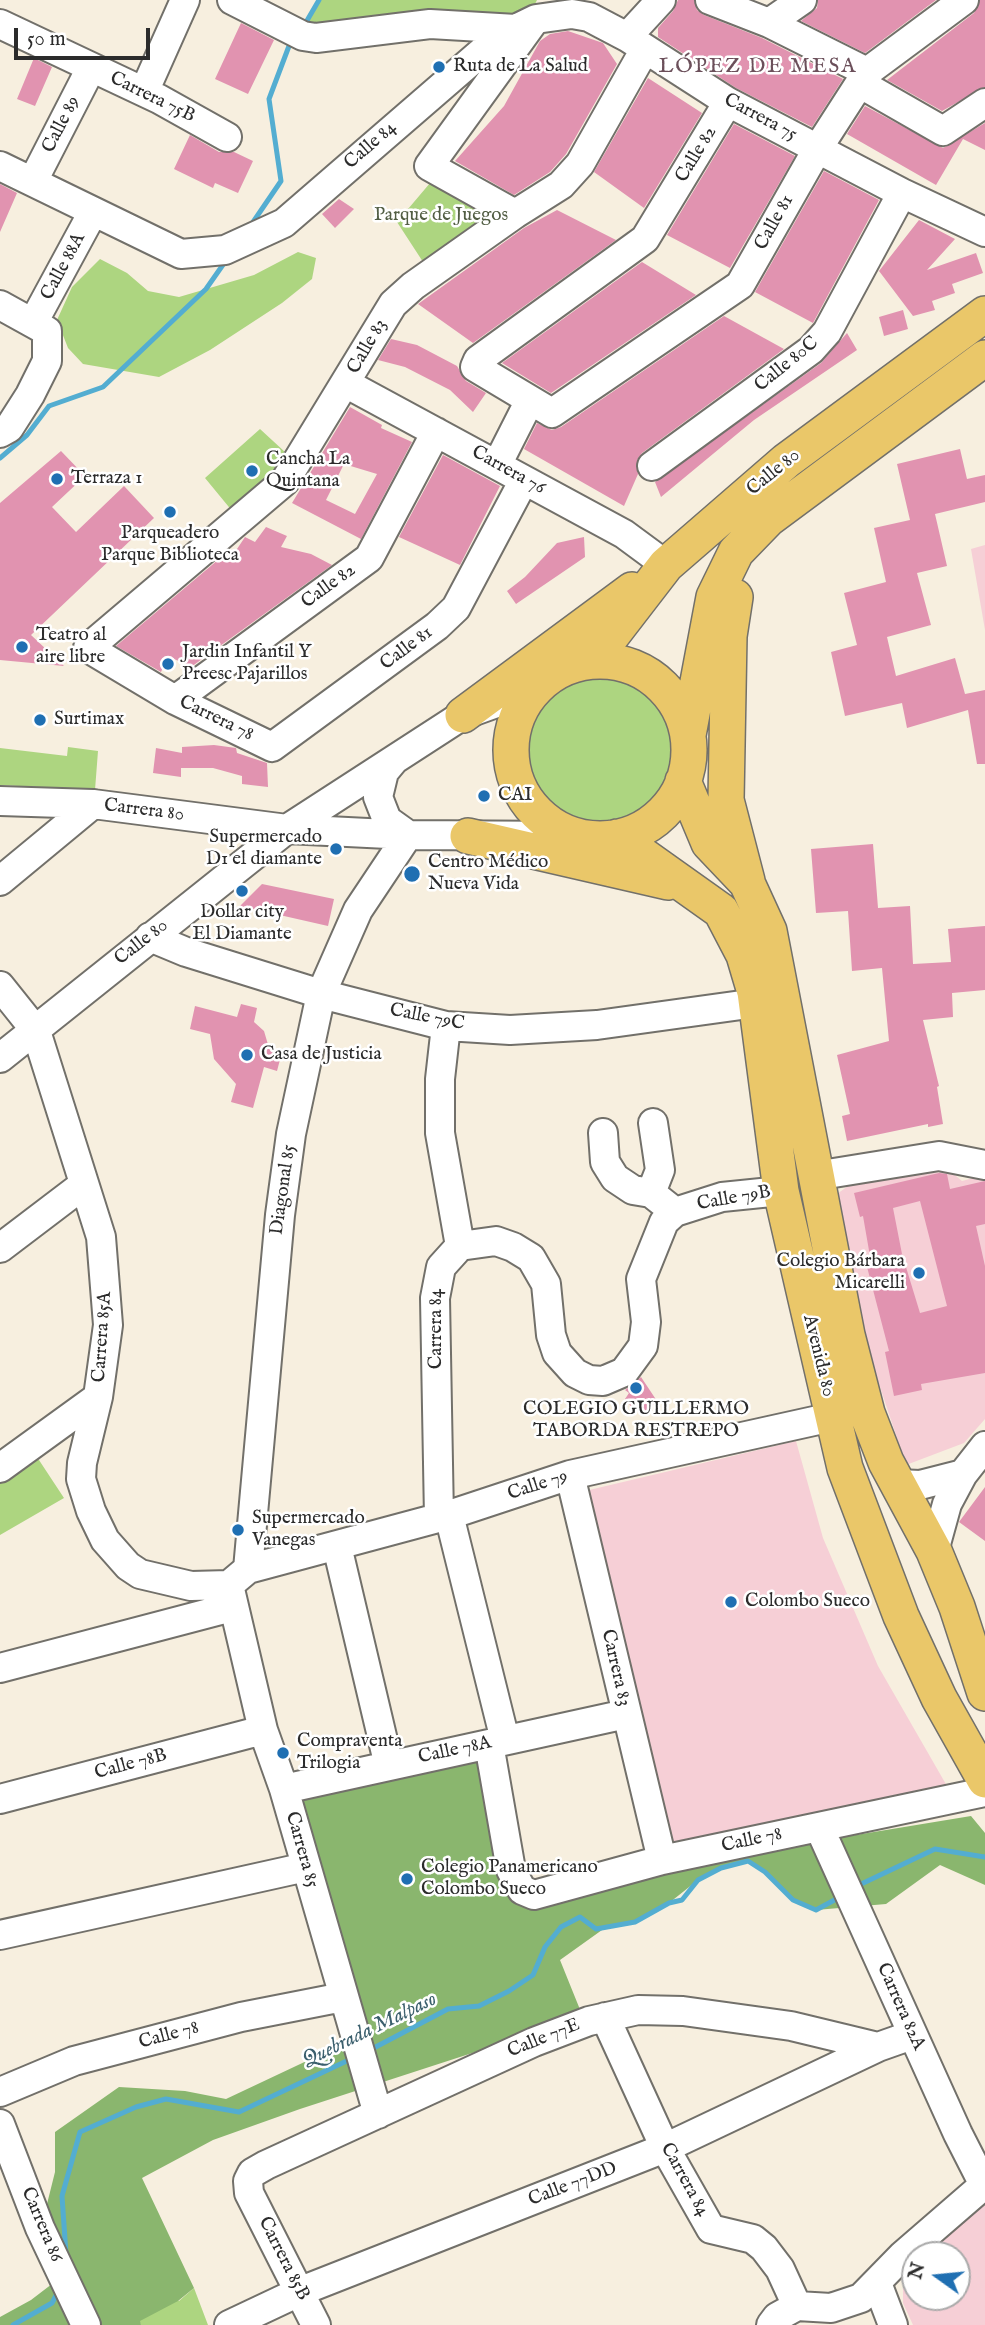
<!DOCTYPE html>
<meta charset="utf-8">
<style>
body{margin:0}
#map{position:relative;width:985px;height:2325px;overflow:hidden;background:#f7efdf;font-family:"IM FELL English",serif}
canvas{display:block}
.north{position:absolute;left:901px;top:2241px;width:70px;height:70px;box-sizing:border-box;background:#fff;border:2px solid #aaa;border-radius:50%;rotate:285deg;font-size:19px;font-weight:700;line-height:28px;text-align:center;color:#2b2b2b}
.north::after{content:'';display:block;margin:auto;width:24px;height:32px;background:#1f6fb2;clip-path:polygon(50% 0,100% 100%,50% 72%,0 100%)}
.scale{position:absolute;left:14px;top:28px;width:136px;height:32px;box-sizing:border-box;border:4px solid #2b2b2b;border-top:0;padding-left:9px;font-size:21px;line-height:24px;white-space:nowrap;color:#2b2b2b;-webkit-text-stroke:5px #fff;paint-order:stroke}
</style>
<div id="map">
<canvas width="985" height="2325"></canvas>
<div class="north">N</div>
<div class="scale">50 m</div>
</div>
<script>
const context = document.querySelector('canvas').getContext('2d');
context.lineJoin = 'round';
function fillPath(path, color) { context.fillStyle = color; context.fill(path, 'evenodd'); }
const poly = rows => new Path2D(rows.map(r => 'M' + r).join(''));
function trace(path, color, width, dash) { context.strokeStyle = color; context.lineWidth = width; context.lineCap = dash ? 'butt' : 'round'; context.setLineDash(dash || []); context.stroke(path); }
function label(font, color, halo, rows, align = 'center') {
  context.font = font + ' "IM FELL English",serif'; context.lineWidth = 5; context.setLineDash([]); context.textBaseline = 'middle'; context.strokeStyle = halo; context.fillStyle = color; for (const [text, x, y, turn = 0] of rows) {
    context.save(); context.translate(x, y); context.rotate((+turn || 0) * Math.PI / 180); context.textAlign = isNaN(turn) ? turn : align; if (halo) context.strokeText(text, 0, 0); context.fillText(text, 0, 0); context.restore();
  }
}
fillPath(poly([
 [985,545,985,630,971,549],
 [950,1171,962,1181,985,1175,985,1419,964,1443,906,1465,868,1351,837,1194,855,1181],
 [796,1441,823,1538,878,1666,947,1786,674,1847,585,1491],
 [985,2200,985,2325,913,2325,903,2303,903,2280,915,2269,915,2297,957,2297,957,2255,929,2255]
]), '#f6cfd6');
fillPath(poly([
 [319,0,537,0,531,12,510,21,316,28,305,24],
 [436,176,493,215,425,265,397,222],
 [298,252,316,258,312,279,282,303,210,350,159,377,83,364,68,348,57,320,72,287,100,259,127,273,148,291,179,297,254,275],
 [260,429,298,464,233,512,205,478],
 '522 749a77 77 0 1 1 154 0a77 77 0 1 1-154 0Z',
 [68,747,98,751,95,790,0,785,0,748,67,756],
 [37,1457,64,1498,0,1535,0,1483],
 [107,2259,179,2301,194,2288,208,2325,141,2325]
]), '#add580');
fillPath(poly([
 [489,1746,522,1890,971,1816,985,1833,985,1885,940,1865,886,1904,816,1910,793,1900,765,1872,748,1861,721,1868,698,1880,669,1903,635,1922,609,1925,560,1960,583,2017,300,2109,213,2140,142,2178,194,2288,178,2301,140,2321,141,2325,0,2325,0,2317,31,2300,65,2274,41,2228,55,2172,55,2132,119,2087,185,2091,226,2099,349,2041,281,1790]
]), '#8ab66e');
trace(poly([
 [305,24,319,0],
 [249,228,281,181,269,99,289,46],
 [0,458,27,435,49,406,103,387,206,289,227,259],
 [857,1886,935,1849,985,1857],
 [368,2051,448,2009,479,2006,509,1991,533,1975,545,1947,561,1927,580,1917,596,1929,635,1922,669,1903,682,1900,698,1880,721,1868,748,1861,765,1872,793,1900,816,1910,840,1897],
 [66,2254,62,2196,80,2132,136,2107,166,2099,239,2112,353,2058],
 [13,2325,52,2303,59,2290]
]), '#53add1', 5);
fillPath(poly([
 [678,0,694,0,697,10,704,15,762,38,843,79,812,127,736,88,658,37,658,28,673,11],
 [818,0,936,0,865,53,801,21,817,8],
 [980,0,985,0,985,87,942,111,887,80,974,13],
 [241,23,274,40,248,94,215,79],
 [568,31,603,43,617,64,566,154,550,172,514,195,455,161,504,106,540,41,550,34],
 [34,58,52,67,35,106,17,99],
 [648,78,702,113,644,208,594,172],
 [865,106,943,148,985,123,985,150,963,139,936,185,847,134],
 [734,124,795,156,730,268,667,235],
 [190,135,219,152,234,152,253,161,238,193,215,183,213,188,174,169],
 [824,171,879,200,813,323,755,292],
 [0,184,17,193,0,232],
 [339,199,354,209,335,228,322,214],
 [557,210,616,240,473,343,418,304,524,228],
 [919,220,955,239,927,270,976,253,983,273,952,284,955,293,932,301,935,310,913,316,879,271],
 [642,262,696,295,551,393,502,363],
 [903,310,908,329,884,336,879,317],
 [724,316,784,349,642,453,637,460,638,474,624,506,524,449,537,423,552,430,561,427],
 [847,333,857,350,754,420,661,497,655,482,821,363],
 [391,339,417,345,457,366,466,381,486,393,473,412,450,390,405,367,378,360],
 [350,407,382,425,381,428,412,442,361,539,292,503],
 [344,464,377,474,355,514,326,500],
 [960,449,967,479,985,475,985,502,935,514,947,566,917,573,931,625,887,637,896,676,955,658,965,694,985,690,985,764,977,764,968,710,907,728,902,703,845,716,831,652,857,645,844,593,886,582,874,528,910,520,897,464],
 [61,451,85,476,52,507,76,532,124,486,154,518,31,635,64,666,0,660,0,503],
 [443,455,500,486,460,565,399,537],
 [266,527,287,536,281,547,311,554,332,565,191,667,168,656,161,672,116,646,225,554,231,558,245,537,255,542],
 [584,537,585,557,516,604,507,591,525,577,557,543],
 [214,745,236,748,237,753,267,763,268,787,242,784,242,776,213,768,181,768,181,777,153,773,156,748,182,753,182,747],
 [873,844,878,908,910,906,913,964,951,962,948,929,985,926,985,990,952,993,953,1017,923,1020,939,1086,937,1087,943,1124,928,1127,928,1124,847,1141,842,1116,850,1114,837,1055,889,1041,882,968,852,971,848,911,816,913,811,849],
 [262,884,334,899,328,926,240,906],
 [241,1004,257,1008,254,1022,264,1031,269,1048,282,1052,277,1071,264,1067,253,1108,231,1102,236,1084,214,1059,210,1034,190,1029,195,1006,237,1017],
 [939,1173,947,1174,950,1189,985,1181,985,1224,976,1226,985,1266,985,1373,921,1384,922,1390,894,1396,885,1352,889,1351,866,1263,871,1262,863,1216,860,1217,854,1193],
 [920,1201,947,1306,920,1313,902,1254,893,1208],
 [641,1377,657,1401,645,1413,641,1405,635,1411,625,1399,629,1393,625,1390],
 [985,1487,985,1541,959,1522]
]), '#e193b0');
const minor = poly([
 [232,0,303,36,316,38,430,24,516,29],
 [710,0,769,23,867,72],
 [769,23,802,0],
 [0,24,159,99,227,137],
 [627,37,661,0],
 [861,84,943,131,985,103],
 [144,92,185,0],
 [728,102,645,239,478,360,475,367,552,413,740,285,818,148,867,72,964,0],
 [0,166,181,254,225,250,284,223,499,37,536,19,572,14,589,17,627,37,728,102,902,193,985,232],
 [33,181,91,68],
 [515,214,429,166,534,21],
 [0,305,47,331,47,361,30,395,9,428,0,433],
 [34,321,93,212],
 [347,384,624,534,666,565],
 [497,465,530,400],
 [652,466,811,350,827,332,902,193],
 [524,480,456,608,437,626,272,747,175,700,88,648,285,481,393,304,413,286,515,214,561,185,580,164,645,49],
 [175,700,369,558,436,432],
 [394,760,384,772,378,797,387,820,408,835],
 [0,801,93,804,287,829,408,835,575,836],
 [0,881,93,804],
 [150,937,186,952,321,994,446,1026,510,1030,597,1025,756,1003],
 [0,986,36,1031,101,1237,108,1325,98,1397,82,1463,81,1479,91,1511,105,1540,128,1566,140,1574,191,1586,229,1585,248,1569,449,1515,570,1475,832,1417],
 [0,1058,287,829,463,715,535,689],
 [603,1133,605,1162,615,1178,633,1190,651,1193,675,1212],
 [815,1176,939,1156,985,1165],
 [651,1193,660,1170,653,1123],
 [460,1246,496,1241,513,1247,531,1258,546,1284,551,1335,557,1353,575,1373,589,1380,603,1381,624,1372,643,1346,646,1322,641,1279,664,1222,675,1212,722,1197,781,1191],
 [0,1248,83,1185],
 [0,1468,98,1397],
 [570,1475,662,1860],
 [898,1484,920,1485,963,1474],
 [449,1515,505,1740],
 [439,1518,435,1298,441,1267,460,1246,440,1133,440,1079,446,1026],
 [337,1546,389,1766],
 [934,1551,947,1504,963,1474,985,1446],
 [248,1569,280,1215,291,1134,321,994,358,910,408,835],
 [229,1585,263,1730,284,1789,378,2114],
 [0,1668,232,1607],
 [489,1744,511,1870,522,1890,534,1895,662,1860,985,1792],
 [284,1789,626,1714],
 [0,1799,263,1730],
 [819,1827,958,2134,984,2185],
 [0,1935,306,1867],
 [605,2017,665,2148,711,2229,753,2239,764,2248,780,2269,797,2306],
 [0,2092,74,2061,241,2017,343,1997],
 [0,2124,40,2228,86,2325],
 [877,2283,893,2325],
 [229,2325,301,2291,665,2148,878,2047,912,2035],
 [316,2325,249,2193,248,2181,252,2173,266,2165,534,2042,589,2021,638,2010,683,2011,791,2026,878,2047],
 [771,2325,777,2317,797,2306,831,2308,861,2298,903,2255,985,2184]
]);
const major = poly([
 [735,597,729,636,726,800,747,881],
 [592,661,666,565,786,461,985,314],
 '511 750a89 89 0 1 1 178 0a89 89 0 1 1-178 0Z',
 [463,715,632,590],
 [688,735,714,597,736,552,768,519,985,358],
 [683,781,709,843,747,883,769,931,847,1335,867,1413,886,1462,934,1551,957,1607,985,1693],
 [468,836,668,882],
 [617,837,721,911,744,955,755,992,781,1191,845,1468,901,1616,939,1698,985,1780]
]);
trace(minor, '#72706a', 32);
trace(major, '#72706a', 38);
trace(minor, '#fff', 28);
trace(major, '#eac769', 35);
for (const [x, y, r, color] of [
 [439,67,7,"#1f6fb2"],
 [252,471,7,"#1f6fb2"],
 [57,479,7,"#1f6fb2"],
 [170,512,7,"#1f6fb2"],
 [22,647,7,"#1f6fb2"],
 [168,664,7,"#1f6fb2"],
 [40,720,7,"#1f6fb2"],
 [484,796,7,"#1f6fb2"],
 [336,849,7,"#1f6fb2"],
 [412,874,9,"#1f6fb2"],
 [242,891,7,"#1f6fb2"],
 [247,1055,7,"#1f6fb2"],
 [919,1273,7,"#1f6fb2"],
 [636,1388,7,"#1f6fb2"],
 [238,1530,7,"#1f6fb2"],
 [731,1602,7,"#1f6fb2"],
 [283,1753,7,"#1f6fb2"],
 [407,1879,7,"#1f6fb2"]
]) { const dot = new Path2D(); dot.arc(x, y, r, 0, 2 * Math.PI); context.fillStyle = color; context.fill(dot); trace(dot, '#fff', 2.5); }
label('19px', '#2b2b2b', '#fff', [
 ["Ruta de La Salud",453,67],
 ["Cancha La",266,460],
 ["Quintana",266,482],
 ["Terraza 1",71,479],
 ["Parqueadero",170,534,"center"],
 ["Parque Biblioteca",170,556,"center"],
 ["Teatro al",36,636],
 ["aire libre",36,658],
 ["Jardin Infantil Y",182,653],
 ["Preesc Pajarillos",182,675],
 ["Surtimax",54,720],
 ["CAI",498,796],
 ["Supermercado",322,838,"right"],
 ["D1 el diamante",322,860,"right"],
 ["Centro Médico",428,863],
 ["Nueva Vida",428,885],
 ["Dollar city",242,913,"center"],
 ["El Diamante",242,935,"center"],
 ["Casa de Justicia",261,1055],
 ["Colegio Bárbara",905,1262,"right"],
 ["Micarelli",905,1284,"right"],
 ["COLEGIO GUILLERMO",636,1410,"center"],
 ["TABORDA RESTREPO",636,1432,"center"],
 ["Supermercado",252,1519],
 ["Vanegas",252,1541],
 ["Colombo Sueco",745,1602],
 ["Compraventa",297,1742],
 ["Trilogia",297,1764],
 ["Colegio Panamericano",421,1868],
 ["Colombo Sueco",421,1890]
], 'left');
label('19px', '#2b2b2b', '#fff', [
 ["Carrera 75B",152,98,26],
 ["Carrera 75",760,118,28],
 ["Calle 89",62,125,-63],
 ["Calle 84",371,146,-41],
 ["Calle 82",697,155,-59],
 ["Calle 81",775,223,-61],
 ["Calle 88A",64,267,-62],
 ["Calle 83",368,347,-60],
 ["Calle 80C",787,365,-39],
 ["Carrera 76",508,471,29],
 ["Calle 80",774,473,-39],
 ["Calle 82",329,587,-36],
 ["Calle 81",407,649,-37],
 ["Carrera 78",216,719,26],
 ["Carrera 80",144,811,7],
 ["Calle 80",142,943,-38],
 ["Calle 79C",427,1018,11],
 ["Diagonal 85",284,1190,-82],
 ["Calle 79B",734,1199,-10],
 ["Carrera 84",437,1329,-90],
 ["Carrera 85A",103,1337,-86],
 ["Avenida 80",818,1356,76],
 ["Calle 79",538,1486,-18],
 ["Carrera 83",615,1668,77],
 ["Calle 78A",455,1751,-12],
 ["Calle 78B",131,1765,-15],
 ["Calle 78",752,1841,-12],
 ["Carrera 85",301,1850,74],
 ["Carrera 82A",900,2007,66],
 ["Calle 78",169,2036,-15],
 ["Calle 77E",544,2039,-22],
 ["Carrera 84",684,2180,61],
 ["Calle 77DD",573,2185,-21],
 ["Carrera 86",41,2225,67],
 ["Carrera 85B",283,2259,63]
]);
label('19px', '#525e44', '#fff', [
 ["Parque de Juegos",441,216]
]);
context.letterSpacing = '2px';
label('21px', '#6b4f5a', '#fff', [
 ["LÓPEZ DE MESA",758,68]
]);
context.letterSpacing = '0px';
label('italic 21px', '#3b5f6d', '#fff', [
 ["Quebrada Malpaso",370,2031,-26]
]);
</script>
